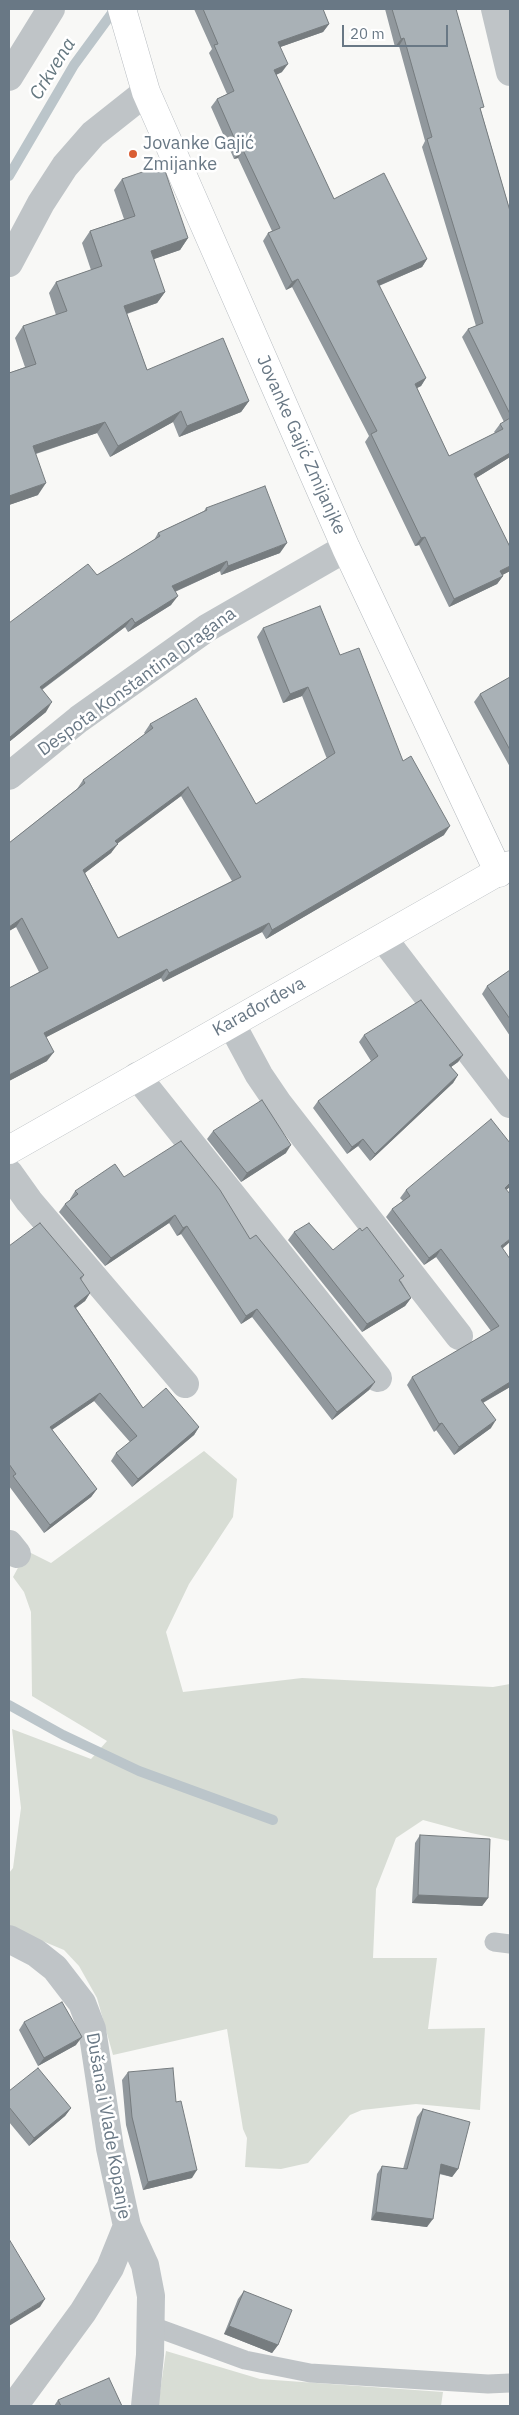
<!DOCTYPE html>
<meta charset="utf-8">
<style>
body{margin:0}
#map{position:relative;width:519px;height:2415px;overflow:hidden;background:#f8f8f6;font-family:"IBM Plex Sans",sans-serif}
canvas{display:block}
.frame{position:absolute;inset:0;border:10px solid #697885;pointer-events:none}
.scale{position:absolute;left:342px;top:25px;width:106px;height:22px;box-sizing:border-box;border:2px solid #697885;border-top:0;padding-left:6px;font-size:15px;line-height:18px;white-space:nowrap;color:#697885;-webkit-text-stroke:4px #fff;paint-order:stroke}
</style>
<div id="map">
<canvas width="519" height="2415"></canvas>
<div class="frame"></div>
<div class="scale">20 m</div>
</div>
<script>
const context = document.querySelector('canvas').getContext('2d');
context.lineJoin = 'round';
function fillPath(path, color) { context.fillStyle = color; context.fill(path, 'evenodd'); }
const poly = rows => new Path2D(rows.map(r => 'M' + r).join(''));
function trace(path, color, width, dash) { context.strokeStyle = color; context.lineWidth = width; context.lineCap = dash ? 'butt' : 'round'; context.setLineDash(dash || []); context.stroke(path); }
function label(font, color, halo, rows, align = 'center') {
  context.font = font + ' "IBM Plex Sans",sans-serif'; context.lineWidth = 5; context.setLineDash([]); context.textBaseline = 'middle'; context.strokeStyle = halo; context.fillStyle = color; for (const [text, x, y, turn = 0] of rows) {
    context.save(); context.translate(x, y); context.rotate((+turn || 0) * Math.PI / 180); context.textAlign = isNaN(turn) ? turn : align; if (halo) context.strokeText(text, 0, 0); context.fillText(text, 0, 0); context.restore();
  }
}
fillPath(poly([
 [204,1451,237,1479,233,1517,189,1584,166,1632,183,1692,302,1678,493,1687,510,1684,510,1841,471,1833,423,1820,396,1838,376,1889,373,1958,437,1958,428,2029,485,2028,480,2110,416,2104,362,2110,350,2115,308,2163,281,2169,245,2167,247,2138,243,2129,227,2029,113,2055,97,1998,79,1966,64,1950,9,1927,9,1873,13,1868,21,1808,12,1729,91,1759,107,1741,32,1696,31,1612,24,1592,13,1577,27,1551,51,1563],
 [166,2351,260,2379,443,2392,441,2406,158,2406]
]), '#d8ddd5');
trace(poly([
 [9,176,74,65,115,9],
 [9,1705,63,1735,139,1771,273,1820]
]), '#bbc5ca', 10);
const secondary = poly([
 [122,9,146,92,161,126,346,548,499,873]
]);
const primary = poly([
 [9,1150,510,865]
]);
trace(secondary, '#b4b9be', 29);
trace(primary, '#b3b8bc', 29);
trace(poly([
 [494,1942,510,1944],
 [152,2326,245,2360,310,2373,488,2384,510,2383]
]), '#bfc4c7', 19);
trace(poly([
 [495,9,510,72],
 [9,77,51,9],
 [9,263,41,203,65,166,93,134,146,92],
 [9,776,79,719,207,628,346,548],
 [383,938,510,1104],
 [231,1023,259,1075,278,1103,459,1336],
 [137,1076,378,1378],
 [9,1173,29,1201,185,1384],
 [9,1544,17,1554],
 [9,1939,36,1953,55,1968,82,2003,92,2029,110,2148,127,2226,110,2268,83,2312,14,2406],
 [127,2226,145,2265,151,2296,150,2355,145,2406]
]), '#bfc4c7', 28);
trace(secondary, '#fff', 28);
trace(primary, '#fff', 28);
fillPath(poly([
 [194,9,323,9,329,24,323,32,280,47,282,72,276,75,334,199,427,259,422,267,379,286,426,378,421,386,417,388,449,456,495,433,494,432,500,424,504,422,462,337,468,329,476,326,422,147,425,141,399,46,395,47,385,9,456,9,481,111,510,211,510,457,476,478,510,547,510,571,502,575,503,576,497,584,449,607,419,545,415,546,365,442,369,436,292,287,286,290,263,241,268,233,272,231,238,158,234,159,211,107,217,99,227,94,209,53,212,49],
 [122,179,188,238,180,250,153,259,165,292,157,303,127,314,147,370,249,401,241,412,179,437,173,422,110,457,97,433,36,454,38,495,9,505,9,373,25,367,15,338,23,326,56,315,49,293,56,282,91,270,82,243,90,231,124,219,114,190],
 [206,508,280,553,221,575,220,571,175,592,171,605,128,632,125,627,42,690,46,712,9,742,9,623,97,575,154,540,158,533,204,511],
 [263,628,340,655,403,761,444,835,266,939,262,932,163,982,161,978,46,1037,47,1061,9,1081,9,988,39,972,16,927,9,931,9,843,77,789,83,780,145,734,144,733,150,724,256,804,327,759,302,696,283,703,257,637],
 [181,796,232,881,118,938,85,873,111,853,117,843],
 [510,677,510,767,474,702,480,694],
 [510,970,510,1036,482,994,487,986],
 [364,1035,463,1055,458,1062,451,1067,458,1075,453,1083,370,1161,358,1146,347,1154,313,1108,318,1101,371,1061,359,1042],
 [213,1131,286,1153,241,1182,207,1139],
 [124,1177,250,1239,375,1382,369,1390,332,1420,252,1317,241,1324,181,1234,177,1236,169,1223,105,1266,59,1212,65,1204,70,1200,70,1199,75,1191],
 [406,1190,506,1190,503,1248,510,1387,483,1403,491,1428,454,1455,436,1430,434,1432,407,1385,412,1377,491,1331,436,1257,424,1265,386,1217,392,1209,403,1201,400,1198],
 [294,1232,333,1250,401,1281,411,1298,405,1306,362,1332,288,1240],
 [9,1246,84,1275,81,1280,90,1293,85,1301,76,1308,143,1408,199,1427,194,1435,132,1487,111,1461,116,1453,130,1442,94,1401,52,1430,97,1489,91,1497,44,1533,9,1486,9,1482,10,1481,9,1479],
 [420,1835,488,1898,482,1906,412,1903,415,1843],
 [24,2022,76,2045,38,2066,19,2030],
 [128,2072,176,2102,192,2178,143,2190,126,2125,122,2080],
 [9,2091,71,2108,65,2116,29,2146,9,2122],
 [423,2109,458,2169,452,2177,439,2174,427,2227,371,2220,377,2174,382,2166,403,2169,417,2117],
 [244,2291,278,2345,272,2353,224,2334,238,2299],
 [58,2400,122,2406,54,2406]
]), '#91989d');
fillPath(poly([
 [329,24,323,32,272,50,278,42],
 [404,38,399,46,395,47,401,39],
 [288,64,282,72,269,78,274,70],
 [243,150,238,158,234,159,240,151],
 [188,238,180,250,143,263,151,251],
 [427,259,422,267,371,289,377,281],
 [298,279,292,287,286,290,292,282],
 [165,292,157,303,116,317,124,306],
 [426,378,421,386,409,392,415,384],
 [249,401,241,412,179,437,187,426],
 [181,411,173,422,110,457,118,446],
 [105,422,97,433,25,457,33,446],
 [510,453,510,457,468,483,474,474],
 [46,483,38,495,9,505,9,496],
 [425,537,419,545,415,546,421,538],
 [287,543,280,553,221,575,228,566],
 [227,561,220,571,165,596,172,586],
 [510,566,510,571,495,579,500,571],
 [503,576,497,584,449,607,454,599],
 [178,596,171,605,128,632,135,623],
 [132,618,125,627,33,696,40,687],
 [308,687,302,696,283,703,290,694],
 [52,702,46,712,9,742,9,739,10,737],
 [188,787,181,796,109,850,115,841],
 [450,826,444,835,266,939,272,930],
 [118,844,111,853,77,879,83,870],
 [22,918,16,927,9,931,9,927],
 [269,923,262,932,163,982,169,973],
 [167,969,161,978,37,1042,44,1033],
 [54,1052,47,1061,9,1081,9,1075],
 [463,1055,458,1062,444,1072,449,1065],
 [458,1075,453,1083,370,1161,375,1154],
 [363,1139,358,1146,347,1154,352,1147],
 [291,1145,286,1153,241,1182,247,1173],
 [510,1183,510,1187,499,1196,505,1188],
 [175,1215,169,1223,105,1266,111,1258],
 [187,1226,181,1234,177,1236,183,1228],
 [510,1239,510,1242,496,1254,501,1246],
 [441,1249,436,1257,424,1265,429,1258],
 [90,1293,85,1301,68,1313,74,1306],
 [411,1298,405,1306,362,1332,367,1324],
 [257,1309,252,1317,241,1324,246,1316],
 [375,1382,369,1390,332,1420,337,1412],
 [510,1382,510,1387,475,1407,481,1400],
 [100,1393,94,1401,44,1435,50,1427],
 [496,1420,491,1428,454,1455,459,1447],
 [442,1423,436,1430,434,1432,439,1424],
 [199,1427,194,1435,132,1487,138,1479],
 [97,1489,91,1497,44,1533,50,1525],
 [418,1895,488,1898,482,1906,412,1903],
 [82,2037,76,2045,38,2066,44,2058],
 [71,2108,65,2116,29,2146,34,2138],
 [441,2164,458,2169,452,2177,435,2172],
 [197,2170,192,2178,143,2190,148,2182],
 [376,2212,433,2219,427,2227,371,2220],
 [45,2299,40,2307,9,2326,9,2321],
 [229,2326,278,2345,272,2353,224,2334]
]), '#767c7f');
const building = poly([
 [203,9,323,9,329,24,278,42,288,64,274,70,334,199,384,173,427,259,377,281,426,378,415,384,449,456,503,429,500,424,510,418,510,453,474,474,510,547,510,566,500,571,503,576,454,599,425,537,421,538,371,434,377,431,298,279,292,282,268,233,280,228,243,150,240,151,217,99,234,91,214,45,218,44,203,9],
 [392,9,456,9,484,107,480,108,510,211,510,414,468,329,483,323,427,139,432,137,404,38,401,39,392,9],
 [163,165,188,238,151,251,165,292,124,306,147,370,223,338,249,401,187,426,181,411,118,446,105,422,33,446,46,483,9,496,9,373,36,364,23,326,67,311,56,282,102,266,90,231,135,216,122,179,163,165],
 [265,486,287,543,228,566,227,561,172,586,178,596,135,623,132,618,40,687,52,702,10,737,9,735,9,623,88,564,97,575,160,536,158,533,207,510,206,508,265,486],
 [320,606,340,655,359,648,403,761,411,756,450,826,272,930,269,923,169,973,167,969,44,1033,54,1052,9,1075,9,988,48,968,22,918,9,927,9,843,85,783,83,780,153,728,150,724,196,698,256,804,335,753,308,687,290,694,263,628,320,606],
 [188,787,241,877,118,938,83,870,118,844,115,841,188,787],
 [510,677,510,750,480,694,510,677],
 [510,970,510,1019,487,986,510,970],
 [421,1000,463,1055,449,1065,458,1075,375,1154,363,1139,352,1147,318,1101,378,1056,364,1035,421,1000],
 [262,1100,291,1145,247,1173,213,1131,262,1100],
 [491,1119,510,1143,510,1183,505,1188,510,1194,510,1239,501,1246,510,1259,510,1382,481,1400,496,1420,459,1447,442,1423,439,1424,412,1377,499,1326,441,1249,429,1258,392,1209,410,1196,406,1190,491,1119],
 [181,1141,220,1190,250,1239,256,1235,375,1382,337,1412,257,1309,246,1316,187,1226,183,1228,175,1215,111,1258,65,1204,78,1194,75,1191,115,1164,124,1177,181,1141],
 [40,1223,84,1275,80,1278,90,1293,74,1306,143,1408,166,1388,199,1427,138,1479,116,1453,137,1436,100,1393,50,1427,97,1489,50,1525,13,1476,16,1474,9,1464,9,1246,40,1223],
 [309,1223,333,1250,360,1228,362,1231,367,1227,404,1276,399,1280,411,1298,367,1324,294,1232,309,1223],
 [420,1835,490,1839,488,1898,418,1895,420,1835],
 [62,2002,82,2037,44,2058,24,2022,62,2002],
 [38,2068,71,2108,34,2138,9,2107,9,2091,38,2068],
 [173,2068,176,2102,181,2101,197,2170,148,2182,132,2117,128,2072,173,2068],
 [423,2109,470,2122,458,2169,441,2164,433,2219,376,2212,382,2166,407,2169,423,2109],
 [9,2239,45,2299,9,2321,9,2239],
 [244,2291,292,2310,278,2345,229,2326,244,2291],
 [109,2378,122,2406,61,2406,58,2400,109,2378]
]);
fillPath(building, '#a9b1b6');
trace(building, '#767c7f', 1);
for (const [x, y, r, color] of [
 [133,154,5,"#da5e34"]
]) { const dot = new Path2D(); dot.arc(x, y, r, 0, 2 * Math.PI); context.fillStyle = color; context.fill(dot); trace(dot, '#fff', 2); }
label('18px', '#697885', '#fff', [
 ["Jovanke Gajić",143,144],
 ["Zmijanke",143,165]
], 'left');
label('18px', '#697885', '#fff', [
 ["Jovanke Gajić Zmijanjke",301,445,66],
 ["Despota Konstantina Dragana",137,682,-36],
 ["Karađorđeva",259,1007,-29],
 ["Dušana i Vlade Kopanje",108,2126,80]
]);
label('italic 19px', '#657880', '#fff', [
 ["Crkvena",53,69,-58]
]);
</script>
